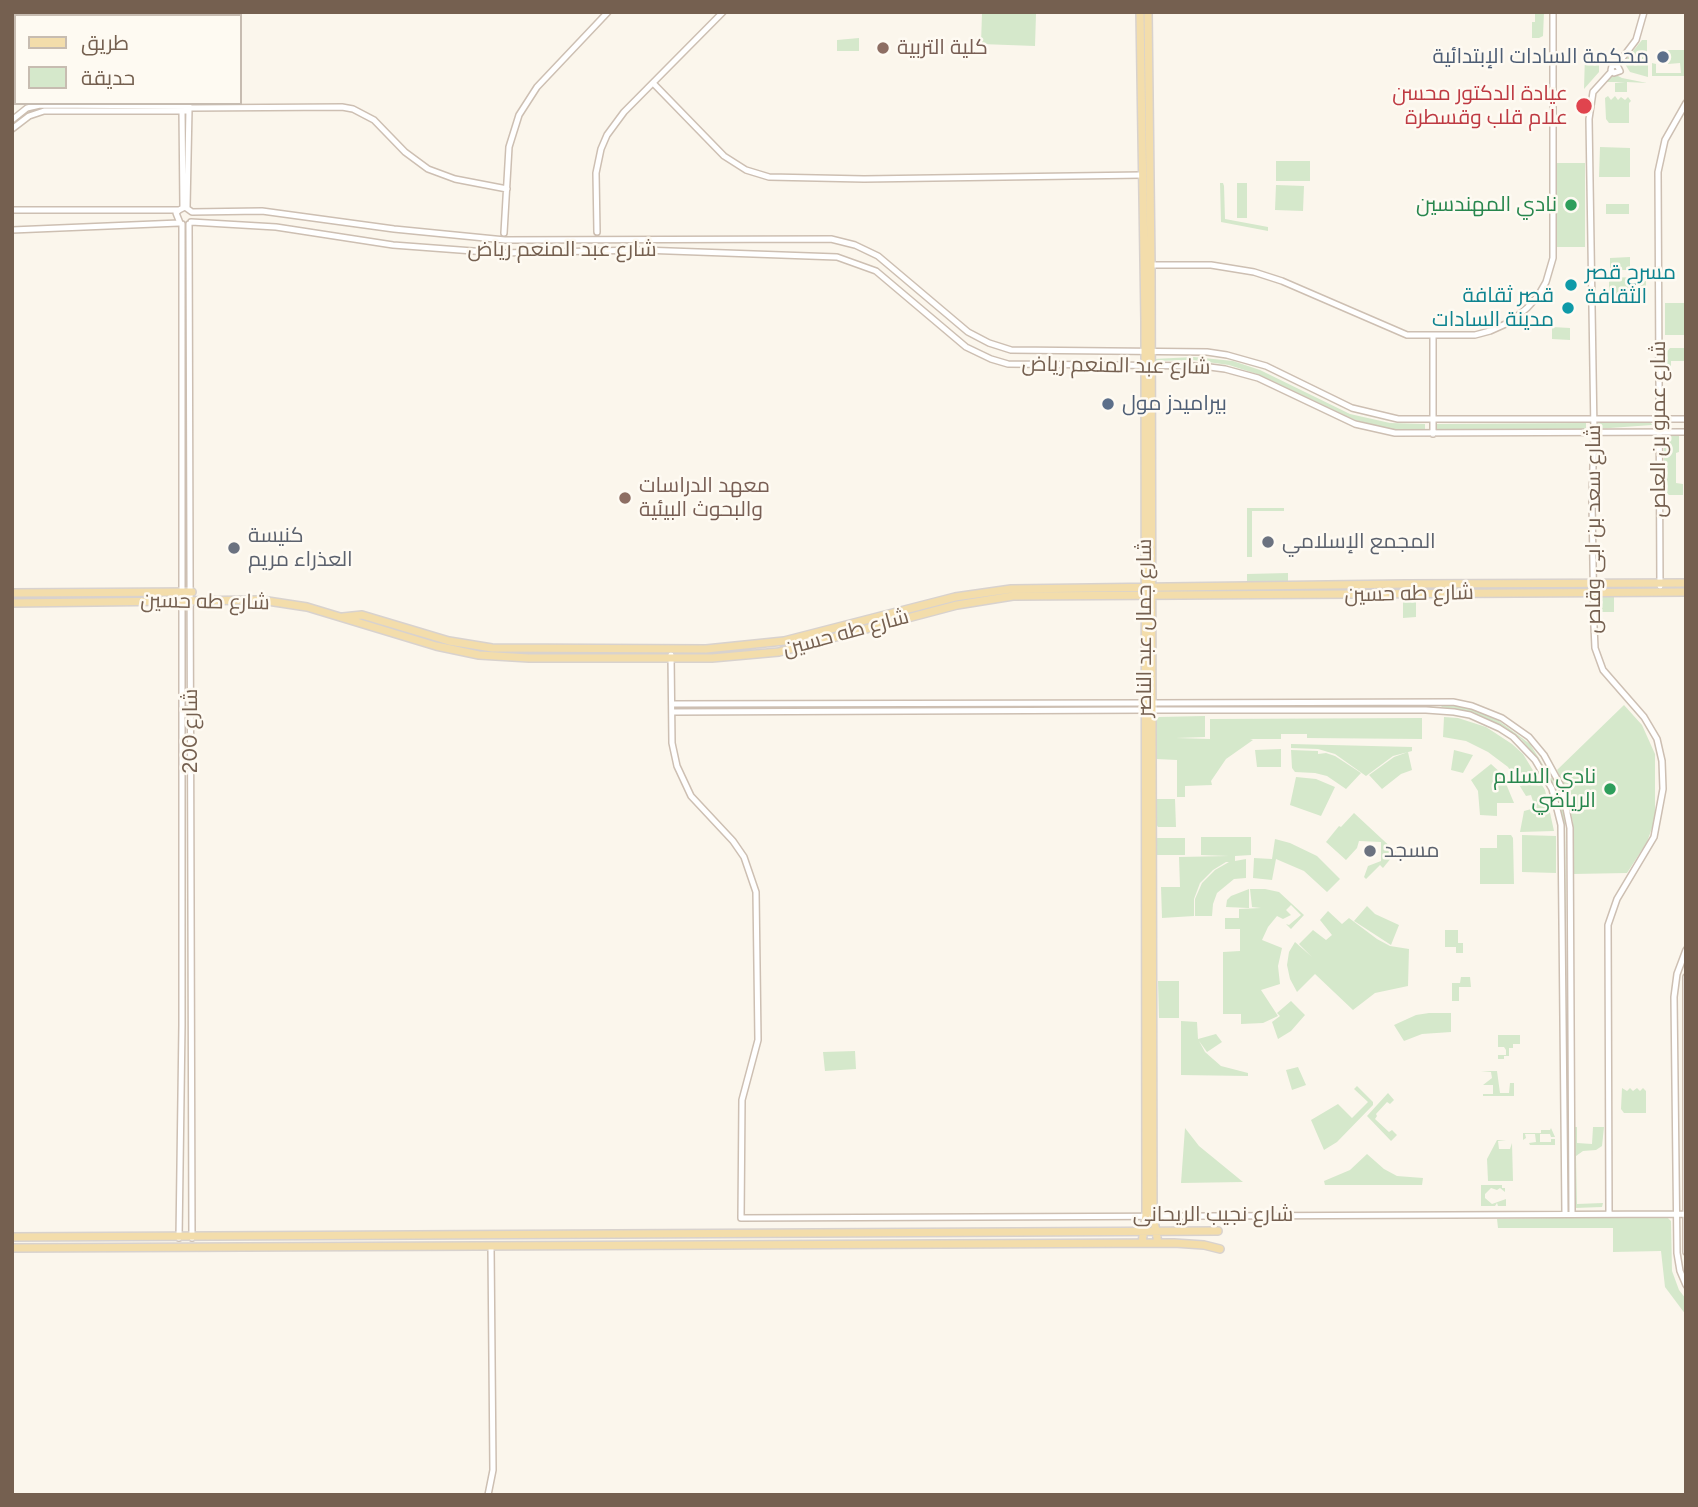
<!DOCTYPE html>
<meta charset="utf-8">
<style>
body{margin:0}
#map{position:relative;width:1698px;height:1507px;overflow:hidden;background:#fbf6ec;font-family:Figtree,Cairo,sans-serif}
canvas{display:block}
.frame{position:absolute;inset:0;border:14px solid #756050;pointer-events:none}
.legend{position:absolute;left:14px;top:14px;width:228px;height:91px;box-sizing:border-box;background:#fefaf2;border:2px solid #c7bcb1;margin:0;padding:9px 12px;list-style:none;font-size:21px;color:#756050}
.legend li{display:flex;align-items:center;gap:14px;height:35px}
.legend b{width:35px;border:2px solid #c7bcb1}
</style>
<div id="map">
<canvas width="1698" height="1507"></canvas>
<div class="frame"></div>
<ul class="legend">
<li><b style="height:9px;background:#f3ddab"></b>طريق</li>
<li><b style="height:19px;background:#d5e8cb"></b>حديقة</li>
</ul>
</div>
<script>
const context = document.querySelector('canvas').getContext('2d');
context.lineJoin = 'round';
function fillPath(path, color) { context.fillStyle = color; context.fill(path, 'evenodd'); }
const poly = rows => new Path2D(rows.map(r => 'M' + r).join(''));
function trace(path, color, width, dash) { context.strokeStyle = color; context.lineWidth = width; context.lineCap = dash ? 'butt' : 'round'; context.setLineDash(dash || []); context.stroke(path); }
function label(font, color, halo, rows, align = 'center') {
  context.font = font + ' Figtree,Cairo,sans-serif'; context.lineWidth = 5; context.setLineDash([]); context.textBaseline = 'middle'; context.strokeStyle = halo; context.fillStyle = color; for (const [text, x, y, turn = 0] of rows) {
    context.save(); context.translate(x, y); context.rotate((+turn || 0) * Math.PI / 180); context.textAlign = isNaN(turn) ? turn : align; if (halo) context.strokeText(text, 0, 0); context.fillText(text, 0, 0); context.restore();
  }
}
fillPath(poly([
 [1535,12,1544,12,1543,36,1539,38,1532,38,1532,22,1535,22],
 [982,13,1036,14,1035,46,981,44],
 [859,38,859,51,837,51,837,40],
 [1642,40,1647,40,1647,61,1625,61],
 [1668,50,1686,50,1686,76,1652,76,1652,63,1656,64,1656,73,1681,73,1680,63,1668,64],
 [1585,55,1599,56,1599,72,1584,89],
 [1625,64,1648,64,1648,77,1630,72],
 [1612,73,1622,78,1647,83,1627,82,1627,92,1615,92,1615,83,1625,82,1605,82],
 [1608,96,1611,100,1615,96,1618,100,1621,97,1625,100,1628,97,1631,101,1629,103,1629,123,1609,123,1606,119,1605,98],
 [1600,147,1630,148,1630,177,1599,177],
 [1276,161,1310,161,1310,181,1276,181],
 [1557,163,1585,163,1585,247,1557,247],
 [1220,183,1223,183,1224,186,1225,219,1268,227,1268,231,1221,222],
 [1237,183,1247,183,1247,218,1237,218],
 [1276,185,1304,186,1303,211,1275,210],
 [1606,204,1629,204,1629,214,1606,214],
 [1630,257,1630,270,1610,270,1610,258],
 [1609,277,1646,278,1646,304,1609,304],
 [1665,303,1686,303,1686,335,1665,335],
 [1552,327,1570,328,1570,340,1552,339],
 [1670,348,1686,348,1686,361,1671,361,1671,377,1664,377,1664,355],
 [1194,357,1233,361,1260,370,1350,414,1390,423,1425,424,1425,430,1390,429,1355,420,1260,375,1229,365,1193,360,1153,361,1153,359],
 [1586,423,1586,429,1436,429,1436,424],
 [1596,423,1651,423,1652,425,1596,429],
 [1667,435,1679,435,1679,452,1676,453,1676,483,1683,484,1683,495,1669,495,1664,490,1664,440],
 [1247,508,1284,508,1284,511,1252,511,1252,557,1247,557],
 [1288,573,1288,581,1247,581,1247,574],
 [1589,585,1588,588,1388,591,1388,588],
 [1382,589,1382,591,1175,593,1185,590],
 [1598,596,1614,596,1614,612,1600,612,1599,608,1603,607,1599,607],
 [1403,599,1416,599,1416,617,1403,618],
 [1443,705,1468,707,1499,721,1530,744,1545,768,1521,739,1498,724,1473,712,1441,707],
 [1624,705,1642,725,1655,754,1655,819,1652,828,1647,842,1627,873,1573,874,1573,823,1566,791,1557,770],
 [1205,716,1205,737,1176,738,1210,739,1210,719,1422,718,1422,739,1307,738,1307,734,1281,734,1281,739,1250,739,1253,740,1226,759,1211,781,1212,785,1185,786,1185,797,1177,797,1177,760,1156,759,1156,720,1159,717],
 [1444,717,1458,718,1486,727,1512,744,1523,754,1545,790,1554,831,1520,832,1524,811,1535,808,1531,795,1526,796,1508,767,1488,752,1466,741,1443,737],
 [1291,744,1412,747,1412,751,1393,756,1366,776,1335,754,1318,749,1291,748],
 [1281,749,1281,767,1257,767,1255,750],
 [1291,750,1318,751,1318,754,1326,753,1335,756,1361,773,1346,789,1327,776,1315,773,1295,772,1292,768],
 [1454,750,1473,755,1463,773,1451,770],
 [1408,752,1412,770,1401,774,1382,789,1369,775,1394,757],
 [1491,764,1502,774,1514,803,1497,803,1497,816,1480,815,1478,791,1471,780],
 [1296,777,1316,779,1335,787,1321,816,1290,805],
 [1552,777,1561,800,1565,819,1566,919,1564,918,1563,821,1556,791,1550,779],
 [1154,799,1175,799,1176,827,1158,827,1155,823],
 [1354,813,1396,852,1383,868,1380,865,1366,879,1364,877,1368,866,1381,861,1381,842,1359,841,1357,848,1346,860,1326,842,1339,826,1341,827],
 [1497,835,1511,835,1513,838,1514,884,1480,884,1480,848,1497,848],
 [1522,835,1556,836,1556,873,1522,872],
 [1201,837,1251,837,1251,855,1235,856,1235,861,1246,859,1246,878,1234,879,1217,893,1213,904,1212,916,1195,916,1195,899,1202,883,1215,870,1229,862,1226,862,1213,870,1200,883,1194,899,1194,916,1162,918,1161,887,1180,887,1179,857,1229,856,1201,855],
 [1155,838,1185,838,1185,855,1155,855],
 [1275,839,1290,843,1317,856,1340,879,1327,892,1304,871,1276,859,1272,880,1253,878,1254,858,1272,859],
 [1249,889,1249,908,1226,907,1227,900,1231,896],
 [1250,889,1265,889,1279,892,1304,915,1291,929,1286,924,1289,925,1301,915,1291,905,1286,910,1291,915,1283,919,1277,916,1268,927,1262,940,1282,948,1278,966,1280,984,1261,990,1278,1016,1263,1023,1241,1024,1241,1014,1223,1014,1223,952,1240,951,1240,929,1225,929,1225,918,1239,918,1239,909,1261,908,1252,907],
 [1367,906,1375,914,1399,925,1391,945,1354,921],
 [1328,911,1342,924,1349,918,1377,939,1390,946,1409,949,1408,986,1375,993,1353,1010,1315,974,1297,992,1290,979,1287,965,1289,952,1295,942,1312,957,1299,944,1313,930,1326,940,1332,935,1320,920],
 [1445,930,1458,930,1458,943,1463,943,1463,953,1456,953,1456,947,1445,947],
 [1461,977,1470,977,1471,987,1459,987,1459,1001,1452,1001,1452,983,1460,983],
 [1158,981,1179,981,1179,1018,1159,1018],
 [1291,1001,1305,1015,1291,1031,1278,1039,1272,1022,1280,1016,1277,1013],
 [1429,1013,1451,1013,1451,1032,1422,1034,1404,1041,1394,1025,1416,1015],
 [1181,1021,1197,1022,1198,1039,1216,1034,1222,1042,1207,1052,1199,1041,1205,1052,1221,1066,1248,1073,1248,1076,1181,1075],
 [1498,1035,1520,1035,1520,1044,1513,1044,1513,1048,1509,1048,1509,1056,1504,1056,1504,1059,1498,1059,1498,1055,1506,1055,1506,1050,1504,1047,1498,1047],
 [855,1051,856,1069,825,1071,823,1052],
 [1298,1067,1306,1085,1292,1090,1286,1070],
 [1481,1071,1497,1071,1500,1093,1509,1093,1510,1083,1514,1083,1514,1096,1483,1096,1483,1094,1493,1094,1493,1085,1483,1085,1492,1078,1491,1072],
 [1357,1086,1373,1102,1373,1105,1337,1142,1324,1150,1311,1120,1338,1104,1352,1118,1368,1102,1354,1089],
 [1622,1088,1627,1091,1630,1088,1633,1091,1637,1088,1640,1091,1643,1088,1646,1091,1646,1113,1624,1113,1621,1109],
 [1388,1093,1394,1100,1390,1104,1387,1102,1376,1114,1377,1116,1375,1119,1389,1132,1392,1130,1397,1135,1391,1141,1367,1116],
 [1573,1127,1577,1127,1577,1143,1592,1144,1593,1127,1604,1127,1602,1146,1596,1150,1583,1151,1576,1156,1577,1204,1603,1203,1602,1207,1575,1208,1573,1205],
 [1185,1128,1199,1146,1243,1182,1181,1183],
 [1551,1128,1555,1137,1551,1137,1550,1134,1540,1134,1540,1142,1551,1142,1551,1139,1555,1139,1555,1145,1530,1145,1529,1143,1536,1142,1535,1134,1525,1134,1526,1138,1523,1140,1523,1133,1541,1133,1541,1130,1550,1130],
 [1497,1140,1506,1140,1498,1141,1499,1149,1510,1149,1512,1143,1513,1181,1488,1181,1487,1159],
 [1367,1154,1384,1169,1397,1176,1423,1178,1422,1185,1325,1185,1324,1181,1350,1170],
 [1481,1185,1502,1185,1502,1188,1505,1188,1505,1192,1500,1188,1497,1190,1491,1188,1485,1194,1485,1198,1492,1204,1506,1199,1506,1206,1498,1206,1497,1203,1495,1206,1481,1206],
 [1666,1216,1671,1221,1672,1271,1679,1290,1686,1299,1686,1315,1665,1287,1661,1251,1613,1252,1613,1228,1498,1228,1497,1219]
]), '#d5e8cb');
const minor = poly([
 [181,12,181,16],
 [189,12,189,16],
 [1617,65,1620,71,1614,73,1611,70,1612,66,1617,65,1636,40,1644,12],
 [653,83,724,156,746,170,769,177,864,179,1142,175],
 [189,108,342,107,353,109,374,120,405,152,428,169,455,179,507,189],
 [182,110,183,207],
 [12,120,27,108,40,105,189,106],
 [12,129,29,116,44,111,189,111],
 [187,207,189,109],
 [12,210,179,210],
 [191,222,276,227,393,245,500,253,642,250,837,257,876,271,966,347,991,359,1008,364,1202,366,1225,369,1258,378,1355,424,1395,433,1686,432],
 [180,223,176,213,179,210,185,207,192,212,262,211,394,229,505,240,831,239,855,245,878,256,968,332,989,343,1011,350,1207,352,1227,355,1266,366,1352,408,1398,419,1686,419],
 [189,224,192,1238],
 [12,230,179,223],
 [597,232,596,173,601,149,607,135,624,112,723,12],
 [504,233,509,147,519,115,537,87,608,12],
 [1151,265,1211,265,1254,272,1282,281,1407,335,1475,335,1490,331,1510,322,1527,308,1538,296,1546,282,1553,258,1553,12],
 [1433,336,1433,434],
 [1660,586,1658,172,1665,140,1686,103],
 [671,655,672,743,677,766,691,796,733,841,744,857,756,892,758,1040,742,1100,741,1218,1686,1214],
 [1153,703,1453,702,1472,706,1502,718,1529,737,1544,755,1562,788,1570,828,1572,1213],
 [672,704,1146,703],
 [1153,710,1426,710,1454,712,1470,715,1499,728,1513,737,1535,760,1552,789,1561,825,1565,1213],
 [672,712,1146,710],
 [1686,950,1677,974,1674,997,1677,1253,1680,1271,1686,1285],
 [1686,977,1686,1252],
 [1609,1213,1608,925,1617,899,1654,837,1663,789,1662,761,1657,739,1644,717,1603,670,1595,648,1594,626,1592,501,1594,432,1589,119,1593,92,1612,71],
 [179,1238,182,1025,182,224],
 [488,1495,493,1470,491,1247]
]);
const major = poly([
 [1140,12,1145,321,1146,1215,1142,1243],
 [1148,12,1151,265,1153,1215,1158,1243],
 [12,593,192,592],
 [12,603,261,600,307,607,436,646,479,655,529,658,712,658,779,652,957,605,1013,596,1686,592],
 [343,617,362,615,449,641,492,648,706,649,784,641,955,597,1011,589,1406,584,1686,583],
 [12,1237,1218,1231],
 [12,1248,1174,1243,1204,1245,1220,1249]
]);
trace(minor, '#cdbfb2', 8);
trace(major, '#d8d2ce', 10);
trace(minor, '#fff', 5);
trace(major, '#f3ddab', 7);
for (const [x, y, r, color] of [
 [883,48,7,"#8d6e63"],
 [1663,57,7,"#5c6f8a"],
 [1584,106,9,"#e0444e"],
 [1571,205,7,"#2e9e5b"],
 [1571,285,7,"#0f9aa8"],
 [1568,308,7,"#0f9aa8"],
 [1108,404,7,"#5c6f8a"],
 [625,498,7,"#8d6e63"],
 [1268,542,7,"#6b7280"],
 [234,548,7,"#6b7280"],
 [1610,789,7,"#2e9e5b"],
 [1370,851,7,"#6b7280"]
]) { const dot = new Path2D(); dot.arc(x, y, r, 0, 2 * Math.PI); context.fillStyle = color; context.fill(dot); trace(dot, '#fefaf2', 2.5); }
label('21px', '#785e54', '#fefaf2', [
 ["كلية التربية",897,48],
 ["معهد الدراسات",639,486],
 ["والبحوث البيئية",639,510]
], 'left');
label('21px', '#4e5e75', '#fefaf2', [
 ["محكمة السادات الإبتدائية",1649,57],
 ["بيراميدز مول",1122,404,"left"]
], 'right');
label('21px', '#be3a42', '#fefaf2', [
 ["عيادة الدكتور محسن",1568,94],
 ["علام قلب وقسطرة",1568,118]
], 'right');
label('21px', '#27864d', '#fefaf2', [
 ["نادي المهندسين",1557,205],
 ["نادي السلام",1596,777],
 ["الرياضي",1596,801]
], 'right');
label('21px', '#756050', '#fefaf2', [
 ["شارع عبد المنعم رياض",562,250],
 ["شارع عبد المنعم رياض",1116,366,1],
 ["شارع عمرو بن العاص",1659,429,-90],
 ["شارع سعد بن ابى وقاص",1594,529,-90],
 ["شارع طه حسين",1409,594,-1],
 ["شارع طه حسين",205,602,1],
 ["شارع جمال عبد الناصر",1145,628,-90],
 ["شارع طه حسين",846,633,-15],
 ["شارع 200",191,731,-90],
 ["شارع نجيب الريحانى",1213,1215]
]);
label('21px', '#0d838f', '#fefaf2', [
 ["مسرح قصر",1585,273],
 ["الثقافة",1585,297],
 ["قصر ثقافة",1554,296,"right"],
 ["مدينة السادات",1554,320,"right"]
], 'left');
label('21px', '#5b616d', '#fefaf2', [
 ["كنيسة",248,536],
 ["العذراء مريم",248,560],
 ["المجمع الإسلامي",1282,542],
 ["مسجد",1384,851]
], 'left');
</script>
